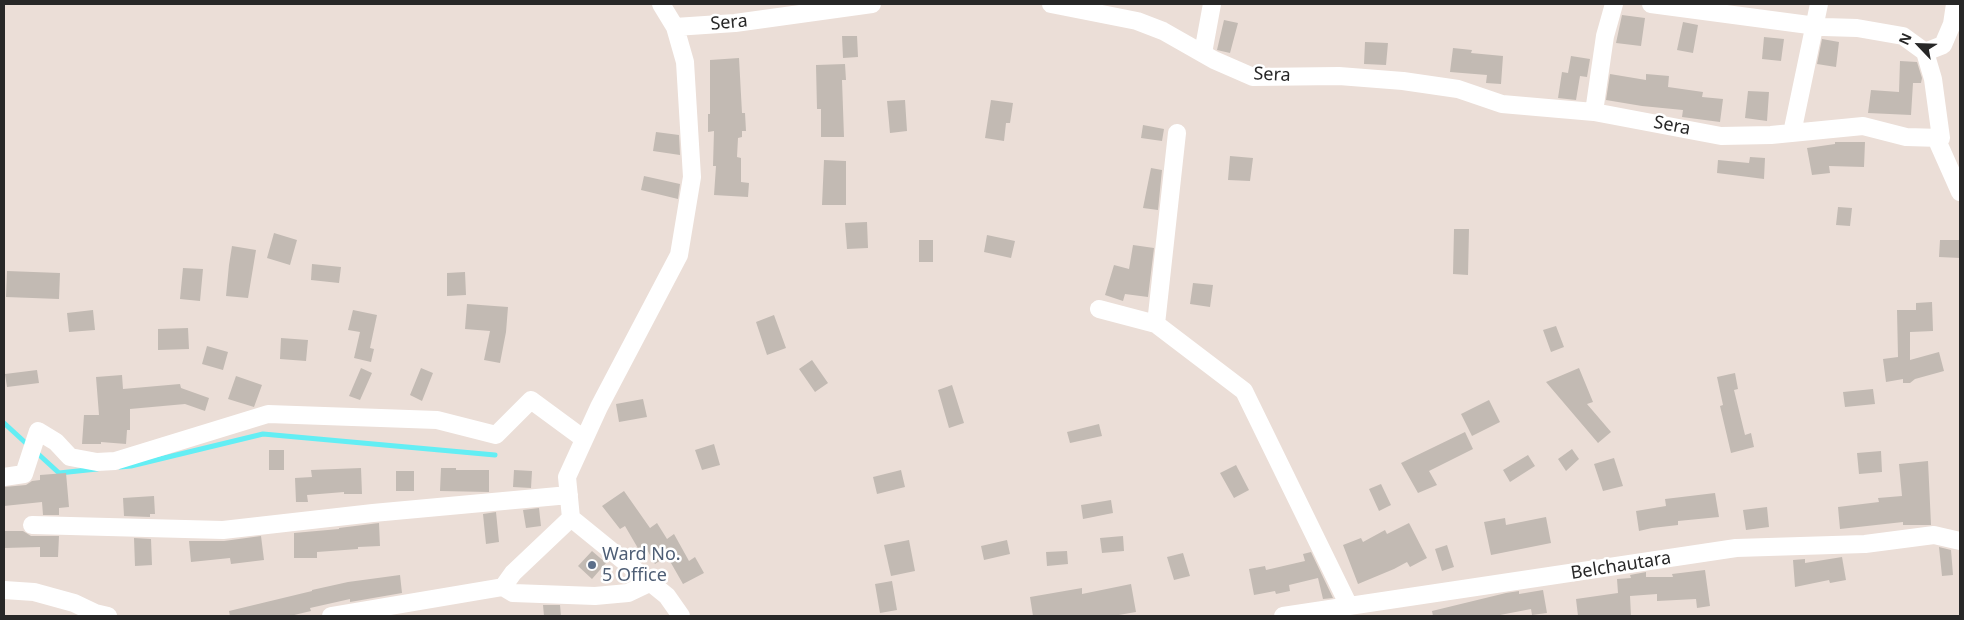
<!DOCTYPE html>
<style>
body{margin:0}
#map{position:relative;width:1964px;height:620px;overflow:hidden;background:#ebded7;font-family:"Noto Sans",sans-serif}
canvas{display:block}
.frame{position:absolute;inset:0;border:5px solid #272727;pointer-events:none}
.north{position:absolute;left:1894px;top:20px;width:50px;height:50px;-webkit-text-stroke:4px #fff;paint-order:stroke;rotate:294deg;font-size:14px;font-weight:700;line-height:20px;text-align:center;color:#272727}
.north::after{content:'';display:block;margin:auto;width:18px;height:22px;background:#272727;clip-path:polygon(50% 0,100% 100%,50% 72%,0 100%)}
</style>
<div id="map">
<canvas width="1964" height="620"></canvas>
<div class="frame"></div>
<div class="north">N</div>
</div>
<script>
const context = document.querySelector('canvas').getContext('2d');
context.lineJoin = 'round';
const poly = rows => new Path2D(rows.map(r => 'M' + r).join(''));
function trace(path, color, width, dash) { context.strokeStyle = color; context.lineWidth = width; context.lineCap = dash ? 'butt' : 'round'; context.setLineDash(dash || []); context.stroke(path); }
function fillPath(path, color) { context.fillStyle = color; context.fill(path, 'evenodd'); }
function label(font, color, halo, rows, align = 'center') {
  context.font = font + ' "Noto Sans",sans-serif'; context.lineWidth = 5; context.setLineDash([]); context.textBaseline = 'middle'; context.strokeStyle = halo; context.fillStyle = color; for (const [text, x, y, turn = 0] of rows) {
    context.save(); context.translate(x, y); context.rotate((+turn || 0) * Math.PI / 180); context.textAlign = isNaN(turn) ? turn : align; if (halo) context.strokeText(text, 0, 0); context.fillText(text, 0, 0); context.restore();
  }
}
trace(poly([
 [4,423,29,446],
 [36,452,59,473,97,469],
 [120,467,131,466,263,434,495,455]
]), '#63eef4', 5);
fillPath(poly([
 [1622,15,1645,18,1641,46,1616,43],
 [1224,20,1238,23,1230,53,1217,50],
 [1683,22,1698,25,1693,53,1677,50],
 [842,36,857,36,858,57,843,58],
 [1764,37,1784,39,1781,61,1762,59],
 [1822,39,1839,42,1836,67,1817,64],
 [1365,42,1388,43,1386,65,1364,64],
 [1453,48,1472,50,1471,53,1503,56,1501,84,1486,83,1487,75,1450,72],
 [1571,56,1590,59,1587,77,1580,76,1576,100,1558,98,1562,72,1568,73],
 [739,58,742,113,745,113,746,131,742,131,742,137,738,138,737,157,741,158,741,182,749,183,748,197,714,195,716,166,713,166,714,131,708,132,708,114,710,114,710,60],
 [1900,61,1917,62,1922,78,1921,83,1913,83,1911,115,1868,113,1871,90,1899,92],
 [845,64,846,80,842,80,844,137,821,137,821,109,817,109,816,65],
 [1610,74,1646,80,1646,74,1669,76,1668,87,1703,92,1702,97,1723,99,1720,122,1682,117,1683,110,1642,106,1606,100],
 [1748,91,1769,92,1767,121,1745,118],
 [905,100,907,131,890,133,887,101],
 [991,100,1013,103,1010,123,1006,123,1004,141,985,138],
 [1143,125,1164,129,1162,141,1141,138],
 [656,132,679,135,680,155,653,151],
 [1835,142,1865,142,1864,167,1829,166,1830,173,1812,175,1807,148,1835,144],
 [1230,156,1253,158,1250,181,1228,180],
 [1750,157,1765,158,1764,179,1717,173,1718,160,1749,163],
 [824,160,846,161,846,205,822,205],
 [1151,168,1162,170,1158,210,1143,208],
 [644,176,680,184,678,199,641,190],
 [1838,207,1852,208,1850,226,1836,225],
 [867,222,868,248,847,249,845,223],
 [1454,229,1469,229,1468,275,1453,274],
 [274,233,297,240,290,265,267,258],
 [987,235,1015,241,1011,258,984,252],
 [919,240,933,240,933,262,919,262],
 [1940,240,1960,240,1960,258,1939,257],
 [1133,245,1154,248,1148,297,1125,294,1123,301,1105,295,1114,265,1129,269],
 [232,246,256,250,248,298,226,296,229,265],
 [312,264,341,267,339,283,311,280],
 [183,268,203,269,200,301,180,299],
 [7,271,60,273,59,299,6,297],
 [465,272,466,295,447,296,447,273],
 [1193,283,1213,285,1210,307,1190,304],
 [1932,302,1933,331,1910,332,1910,360,1939,352,1944,371,1915,379,1910,383,1903,383,1903,379,1886,382,1883,359,1898,357,1897,310,1916,310,1916,303],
 [467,304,508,307,506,332,500,363,484,360,490,331,465,329],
 [93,310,95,330,69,332,67,313],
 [353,310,377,315,370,348,374,349,371,362,354,358,360,332,348,330],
 [774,315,786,348,767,355,756,322],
 [1556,326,1564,347,1551,352,1543,330],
 [188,328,189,349,158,350,158,329],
 [281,338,308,340,306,361,280,359],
 [207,346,228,352,223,370,202,364],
 [812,360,828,383,815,392,799,369],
 [361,368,372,373,360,400,349,396],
 [421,368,433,373,422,401,410,395],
 [1579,368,1593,402,1587,404,1611,432,1598,443,1546,382],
 [37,370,39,383,7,387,5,374],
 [1735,373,1738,389,1734,390,1745,435,1751,433,1754,447,1731,453,1720,406,1723,405,1717,377],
 [122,375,123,389,180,384,181,388,209,398,205,411,185,404,130,409,130,430,127,430,126,444,101,442,101,444,82,444,84,415,99,415,96,377],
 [236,376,262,385,254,407,228,399],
 [952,385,964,423,949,428,938,390],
 [1873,389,1875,404,1845,407,1843,392],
 [643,399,647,417,619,422,616,404],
 [1489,400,1500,422,1472,436,1461,414],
 [1099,424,1102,436,1070,443,1067,432],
 [1465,432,1473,449,1429,471,1437,485,1418,493,1401,463],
 [714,444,720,465,702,470,695,450],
 [1572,449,1579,459,1566,471,1558,459],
 [269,450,284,450,284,470,269,470],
 [1881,451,1882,472,1859,474,1857,453],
 [1528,455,1535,466,1510,482,1503,470],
 [1614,458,1623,486,1603,491,1594,464],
 [1928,461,1931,525,1903,525,1903,522,1840,529,1838,507,1879,502,1878,498,1902,496,1899,464],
 [1236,465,1249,490,1234,498,1220,473],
 [361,468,362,494,344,494,344,492,307,495,308,502,296,502,295,478,312,477,311,470],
 [441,468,456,468,456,470,489,470,489,492,440,491],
 [514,470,532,471,531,488,513,487],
 [901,470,905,487,877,494,873,477],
 [396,471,414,471,414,491,396,491],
 [66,473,69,507,59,508,59,515,43,515,42,502,4,506,4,487,26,485,32,481,40,480,40,475],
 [1381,484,1391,505,1379,511,1369,489],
 [624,491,650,528,657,523,667,539,674,534,689,561,695,557,704,573,683,584,667,556,655,564,645,546,639,550,625,526,620,529,602,506],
 [1715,493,1719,517,1678,521,1678,525,1652,528,1639,531,1636,511,1666,506,1665,499],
 [154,496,155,514,150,514,150,517,124,516,123,498],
 [1111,500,1113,513,1083,519,1081,505],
 [1767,507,1769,527,1746,530,1743,510],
 [539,508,541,526,526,528,523,510],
 [496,512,499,542,486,544,483,514],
 [1546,517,1551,543,1491,555,1484,522,1505,518,1506,525],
 [379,523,380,546,358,547,358,549,317,552,317,558,294,558,294,533,339,529,339,528],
 [1409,523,1427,558,1410,567,1407,562,1394,569,1358,584,1343,545,1361,538,1363,542,1385,530,1387,534],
 [4,531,23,531,31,536,59,536,58,557,40,557,40,547,4,548],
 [261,536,264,560,231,564,230,558,191,562,189,541,224,541],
 [1123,536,1124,551,1102,553,1100,538],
 [134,538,151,539,152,565,135,566],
 [909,540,915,571,891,576,884,545],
 [1007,540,1010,554,984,560,981,546],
 [1447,545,1454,567,1442,571,1435,549],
 [1939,547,1951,550,1953,575,1942,576],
 [592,551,606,563,592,579,578,566],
 [1067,551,1068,564,1047,566,1046,552],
 [1311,552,1333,598,1323,599,1318,578,1289,585,1290,591,1276,594,1275,591,1254,595,1249,569,1265,566,1266,570,1305,561,1303,554],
 [1183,553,1190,576,1174,580,1167,557],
 [1842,557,1846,580,1830,583,1829,580,1795,587,1793,560,1805,559,1805,563],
 [1705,570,1710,606,1697,608,1696,599,1657,601,1657,594,1630,596,1631,616,1578,616,1576,599,1618,593,1617,579,1631,578,1630,575,1646,572,1646,577,1673,577,1672,574],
 [400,575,402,593,350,602,350,599,310,608,311,611,290,616,230,616,229,611,312,591,312,590,348,582],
 [892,581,897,610,880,613,875,584],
 [1131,584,1136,612,1113,616,1033,616,1030,597,1082,588,1082,594],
 [1543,590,1547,613,1532,615,1531,609,1500,615,1500,616,1433,616,1432,611,1506,593,1519,591,1519,594],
 [543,605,560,605,561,616,544,616]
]), '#c2bab3');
trace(poly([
 [661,4,675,27,685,62,692,177,679,255,599,407,567,477,571,518,667,596,681,616],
 [1051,4,1137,21,1163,31,1214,60,1253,77,1339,76,1403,81,1458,89,1502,104,1594,112,1721,136,1771,135,1863,126,1906,137,1941,138,1933,79,1925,52,1903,36,1857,28,1824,27,1651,4],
 [675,27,735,23,872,4],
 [1925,52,1943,45,1952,24,1955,4],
 [1203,53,1212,4],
 [1594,112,1605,36,1614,4],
 [1792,133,1819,4],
 [1936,138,1960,192],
 [1099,309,1156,324,1244,391,1349,606],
 [1156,324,1177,133],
 [4,477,24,474,38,431,56,442,70,457,97,462,115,461,268,414,437,420,496,435,531,400,584,439],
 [32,525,223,530,373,513,569,495],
 [503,587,513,573,571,518],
 [4,590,34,592,74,603,95,613,108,616],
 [331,616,503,587,513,593,595,596,628,593,649,583],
 [1283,616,1736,548,1865,544,1934,535,1960,541]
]), '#fff', 18);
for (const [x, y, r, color] of [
 [592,565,5,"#5c6f8a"]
]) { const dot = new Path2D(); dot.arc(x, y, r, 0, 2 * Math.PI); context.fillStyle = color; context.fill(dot); trace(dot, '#fff', 2); }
label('18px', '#272727', '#fff', [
 ["Sera",729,23,-5],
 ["Sera",1272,75,3],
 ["Sera",1672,126,11],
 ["Belchautara",1621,566,-9]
]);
label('18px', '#4e5e75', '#fff', [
 ["Ward No.",602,555],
 ["5 Office",602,576]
], 'left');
</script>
